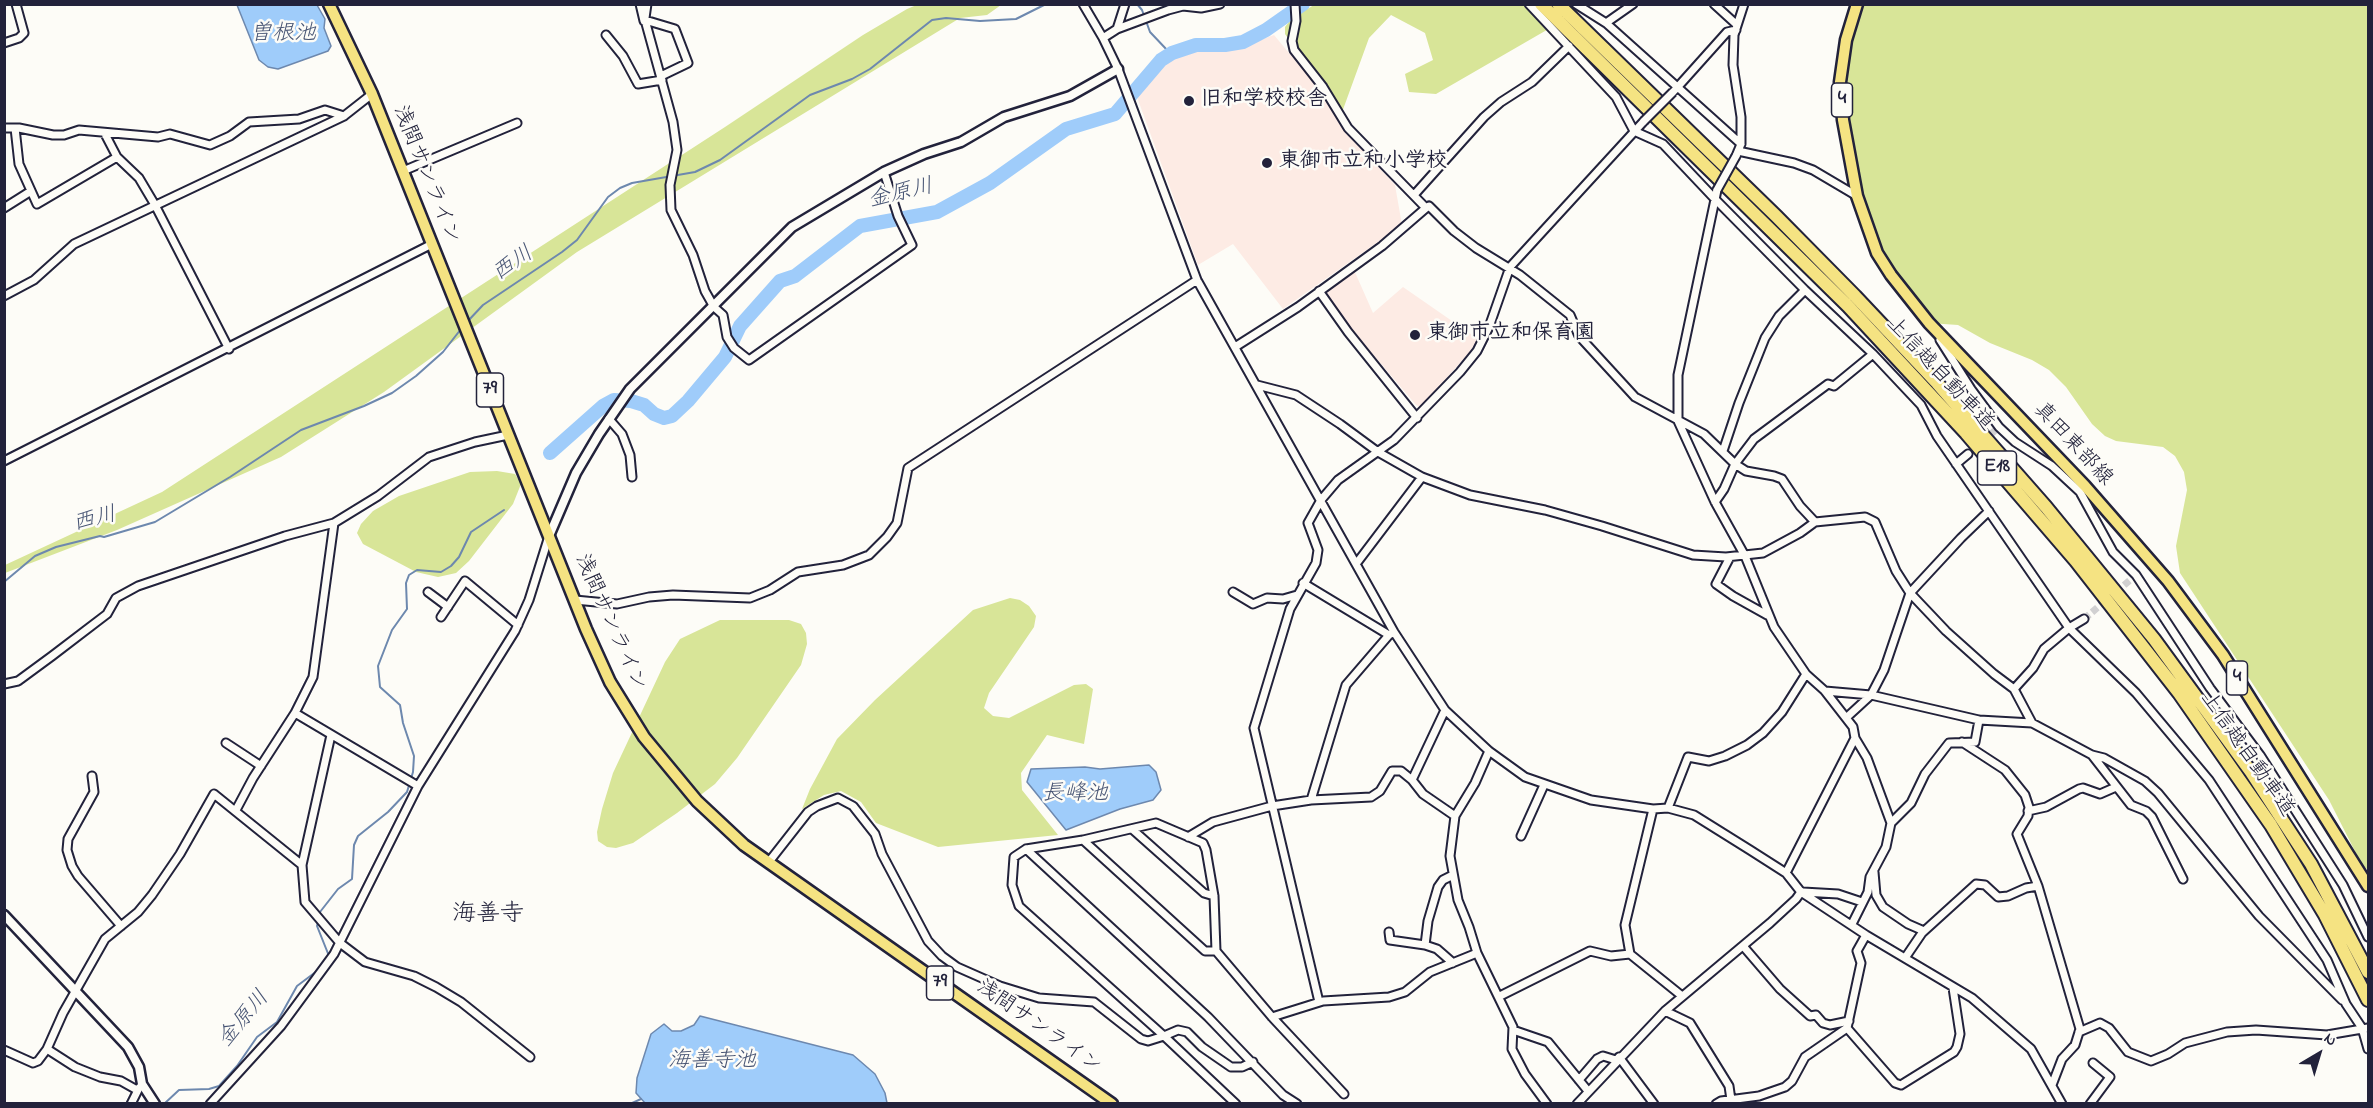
<!DOCTYPE html>
<meta charset="utf-8">
<style>
body{margin:0}
#map{position:relative;width:2373px;height:1108px;overflow:hidden;background:#fdfcf7;font-family:"Indie Flower",sans-serif}
canvas{display:block}
.frame{position:absolute;inset:0;border:6px solid #22223b;pointer-events:none}
.north{position:absolute;left:2289px;top:1024px;width:60px;height:60px;-webkit-text-stroke:4px #fdfcf7;paint-order:stroke;rotate:38deg;font-size:16px;font-weight:700;line-height:24px;text-align:center;color:#22223b}
.north::after{content:'';display:block;margin:auto;width:21px;height:27px;background:#22223b;clip-path:polygon(50% 0,100% 100%,50% 72%,0 100%)}
</style>
<div id="map">
<canvas width="2373" height="1108"></canvas>
<div class="frame"></div>
<div class="north">N</div>
</div>
<script>
const context = document.querySelector('canvas').getContext('2d');
context.lineJoin = 'round';
function fillPath(path, color) { context.fillStyle = color; context.fill(path, 'evenodd'); }
const poly = rows => new Path2D(rows.map(r => 'M' + r).join(''));
function trace(path, color, width, dash) { context.strokeStyle = color; context.lineWidth = width; context.lineCap = dash ? 'butt' : 'round'; context.setLineDash(dash || []); context.stroke(path); }
function label(font, color, halo, rows, align = 'center') {
  context.font = font + ' "Indie Flower","Klee One",sans-serif'; context.lineWidth = 5; context.setLineDash([]); context.textBaseline = 'middle'; context.strokeStyle = halo; context.fillStyle = color; for (const [text, x, y, turn = 0] of rows) {
    context.save(); context.translate(x, y); context.rotate((+turn || 0) * Math.PI / 180); context.textAlign = isNaN(turn) ? turn : align; if (halo) context.strokeText(text, 0, 0); context.fillText(text, 0, 0); context.restore();
  }
}
fillPath(poly([
 [1274,35,1314,83,1354,141,1395,185,1402,225,1283,309,1233,244,1198,265,1137,97,1166,62,1190,50,1241,47],
 [1354,270,1373,313,1403,287,1478,339,1469,353,1420,407,1416,405,1354,332,1325,292]
]), '#fdebe4');
fillPath(poly([
 [919,4,1001,5,987,15,960,18,577,252,384,392,281,457,117,530,5,573,5,565,162,492,725,127,863,35,907,9],
 [1314,5,1590,5,1436,94,1409,92,1405,74,1433,60,1425,33,1391,15,1369,38,1341,115,1285,34,1285,27,1292,18],
 [1857,5,2368,5,2368,870,2362,865,2329,800,2180,573,2176,546,2187,490,2184,472,2175,456,2163,447,2116,441,2105,436,2092,424,2066,387,2049,370,2032,360,1990,343,1958,325,1929,323,1891,275,1869,232,1843,120,1841,60],
 [497,471,515,474,521,484,513,504,469,561,456,573,438,577,416,572,363,544,357,533,361,524,373,511,399,496,470,472],
 [1010,598,1020,600,1029,606,1036,616,1034,627,989,693,984,708,993,716,1009,718,1074,685,1086,684,1093,689,1084,744,1047,735,1021,773,1022,790,1058,835,938,847,876,823,861,802,841,791,824,795,802,809,810,789,837,739,875,700,973,610],
 [720,620,789,620,801,624,806,633,807,644,801,665,737,758,715,784,677,813,633,843,616,848,607,847,598,841,597,832,602,809,613,773,665,662,680,639]
]), '#d8e598');
const water = poly([
 [237,5,317,5,325,19,324,28,331,46,328,51,278,69,268,67,259,60,237,5],
 [1149,765,1156,772,1161,790,1153,800,1120,809,1066,830,1027,782,1031,769,1085,767,1100,769,1149,765],
 [700,1016,853,1055,875,1074,885,1093,887,1103,645,1103,636,1093,637,1078,651,1034,664,1024,672,1031,681,1031,694,1025,700,1016]
]);
fillPath(water, '#9fccfa');
trace(water, '#6d88ae', 1.5);
trace(poly([
 [1137,4,1142,10,1150,32,1168,51,1172,53],
 [467,322,483,305,562,252,577,240,608,197,620,188,632,183,695,172,720,160,810,95,852,79,870,69,932,20,946,18,980,21,1016,19,1046,4],
 [4,582,35,556,56,547,100,536,104,537,155,522,230,477,301,430,364,406,392,393,416,376,443,352,461,329],
 [319,916,320,912,338,889,352,879,354,845,358,836,388,812,407,792,413,772,414,756,403,723,400,705,380,687,378,666,392,630,407,609,406,583,409,575,417,570,441,572,451,566,459,557,471,532,504,510],
 [318,922,317,926,329,956],
 [164,1104,179,1090,209,1089,219,1086,237,1066,257,1037,277,1022,297,986,317,971],
 [630,1104,641,1099]
]), '#6d88ae', 2);
trace(poly([
 [550,453,603,406,614,400,631,401,644,405,654,414,664,418,672,416,688,401,725,357,740,326,780,281,795,276,860,226,937,212,990,183,1066,129,1115,114,1161,60,1172,53,1196,45,1225,45,1243,42,1266,30,1303,4]
]), '#9fccfa', 14);
trace(poly([
 [1968,454,1999,427],
 [2084,619,2136,575]
]), '#d1d0d1', 7, [7, 3.5]);
const minor = poly([
 [640,4,644,21],
 [1083,4,1103,38,1118,69,1197,280,1394,632,1445,710,1489,751,1525,777,1591,800,1653,809,1668,808,1694,815,1750,850,1786,873,1801,892,1866,935,1972,998,2031,1049,2062,1104],
 [1295,4,1296,21,1292,41,1294,50,1323,87,1348,128,1426,208,1429,206,1454,231,1476,248,1520,275,1570,315,1579,336,1635,397,1704,434,1735,464,1746,471,1774,476,1782,479,1800,506,1815,522],
 [1529,4,1616,97,1634,131,1663,144,1715,199,1805,290,1873,354,1921,405,1937,436,2069,628,2136,693,2209,780,2327,960,2346,1004,2362,1028,2368,1049],
 [1576,4,1606,23,1741,144],
 [1714,4,1737,25],
 [645,18,647,4],
 [645,20,673,122,677,150,670,185,671,210,693,255,705,291,714,307,723,315,727,337,734,348,749,360,912,245,898,216,884,172],
 [645,20,675,29,688,63,661,76],
 [1606,23,1633,4],
 [1117,29,1125,4],
 [606,35,623,56,638,84,662,80],
 [1103,38,1117,29,1168,10,1183,6,1201,8,1220,4],
 [4,43,19,38,24,33,16,4],
 [1675,90,1727,32,1736,30],
 [4,128,19,128,53,135,64,135,79,130,158,137,170,134,210,145,230,136,249,122,299,119,325,110,344,116],
 [15,128,19,164,37,204,117,157],
 [105,134,117,157,139,178,155,205,229,349],
 [1738,151,1794,163,1813,170,1857,196],
 [1736,156,1741,144,1741,117,1733,65,1734,35,1744,4],
 [403,171,517,123],
 [1717,190,1678,375,1678,421,1715,502,1745,556,1774,627,1806,674,1825,691,1853,727,1855,738,1786,873],
 [1414,195,1484,117,1501,102,1532,82,1569,46],
 [4,208,31,191],
 [1319,291,1348,332,1417,418],
 [4,296,34,280,74,244,344,116,372,94],
 [1940,340,1971,389,1999,427,2015,442,2052,466,2080,492,2113,552,2136,575,2210,688,2260,755,2343,885,2368,937],
 [1235,347,1298,307,1382,246,1426,208],
 [1257,385,1296,395,1340,424,1378,452,1422,477,1470,495,1545,510,1602,526,1693,555,1726,557,1763,553,1800,533,1815,522,1865,517,1875,522,1896,571,1910,593,1946,631,1994,674,2014,689,2032,723],
 [609,419,622,434,630,455,632,477],
 [1723,451,1739,403,1765,338,1779,316,1805,290],
 [4,461,432,244],
 [1956,464,1968,454],
 [1715,502,1724,489,1735,464,1754,439,1828,384,1834,386,1873,354],
 [1730,557,1716,584,1733,596,1767,615],
 [1356,564,1422,477],
 [1303,583,1389,635],
 [428,592,448,607],
 [1233,592,1253,604,1267,598,1283,599,1297,595],
 [575,600,617,604,649,597,673,595,750,598,770,590,798,572,843,565,869,555,887,537,897,523,908,468,1197,280],
 [441,617,465,581,518,625],
 [4,684,18,681,52,656,107,614,116,598,138,586,285,536,334,523,378,496,429,457,475,442,508,435],
 [2014,689,2033,668,2044,649,2069,628,2084,619],
 [1825,691,1871,695,1979,720,2032,723,2092,755,2104,758,2145,781,2158,793,2259,916,2342,1000],
 [295,713,418,786],
 [1846,718,1871,695,1884,670,1910,593,1961,538,1989,511],
 [331,735,302,865,305,902,340,943,365,962,414,976,436,987,461,1002,530,1057],
 [1855,738,1867,758,1891,823],
 [1962,742,2005,770,2025,795,2029,807,2028,816,2017,834,2038,886,2080,1029,2075,1045,2062,1059,2052,1085],
 [226,743,261,766],
 [1489,751,1475,783,1455,816,1450,856,1458,900,1469,927,1477,953,1513,1027,1512,1049,1525,1074,1547,1104],
 [2092,755,2131,805,2146,811,2152,817,2183,879],
 [92,776,94,792,68,839,67,850,72,866,78,876,121,926],
 [1412,780,1445,710],
 [1311,800,1346,685,1389,635,1394,632],
 [1668,808,1688,757,1709,761,1725,756,1747,745,1763,733,1782,712,1806,674],
 [1653,809,1625,925,1630,954,1682,996],
 [236,810,253,778,295,713,313,677,334,523],
 [2028,811,2046,807,2079,789,2083,788,2100,794,2116,787],
 [1132,829,1204,893,1214,896],
 [1521,836,1544,785],
 [1188,837,1213,822,1272,806,1311,800,1371,797,1380,791,1392,771,1401,771,1412,780,1423,794,1455,816],
 [1083,840,1026,849,1014,857,1012,885,1019,906,1164,1036,1178,1030,1187,1032,1202,1047,1231,1067,1242,1067,1253,1062],
 [1026,849,1208,1017,1283,1095,1297,1104],
 [768,863,808,812,817,806,838,798,853,806,875,834,882,854,928,941,942,956,957,967,1000,986,1039,998,1094,1002,1141,1039,1148,1041,1164,1036,1236,1104],
 [1874,872,1876,895,1883,907,1908,924,1924,931],
 [1803,892,1838,894,1862,902],
 [1852,924,1868,892,1870,877,1886,847,1891,823,1911,803,1925,774,1949,743,1975,742,1979,720],
 [1389,932,1390,940,1425,945,1437,949,1453,963],
 [1425,945,1428,921,1438,887,1443,880,1453,875],
 [1743,946,1780,989,1810,1016,1816,1015,1823,1023,1830,1025,1849,1021],
 [1216,951,1205,951,1083,840,1156,823,1203,843,1206,850,1214,896,1216,951,1272,1017,1344,1094],
 [1905,958,1922,933,1976,884,1985,885,1998,897,2008,896,2026,888,2038,886],
 [1500,996,1590,951,1611,956,1630,954],
 [1319,1002,1254,728,1290,609,1316,563,1318,550,1308,523,1321,500,1338,480,1394,440,1460,372,1477,351,1489,327,1510,267,1644,121],
 [1665,1011,1690,1023,1729,1086,1731,1100],
 [1272,1017,1323,1001,1389,997,1405,992,1430,972,1477,953],
 [1847,1028,1895,1083,1901,1085,1954,1052,1957,1047,1960,1034,1953,988],
 [1513,1030,1548,1042,1588,1091],
 [2079,1032,2100,1023,2109,1028,2128,1052,2151,1061,2168,1054,2185,1043,2227,1032,2256,1030,2327,1035,2368,1028],
 [4,1050,33,1063,38,1061,47,1049],
 [1619,1057,1654,1104],
 [1579,1080,1597,1059,1603,1056,1616,1060],
 [137,1090,121,1081,100,1077,75,1067,47,1049,63,1013,105,939,138,912,152,895,180,854,214,794,302,865],
 [131,1104,139,1088],
 [210,1104,281,1026,334,954,418,786,515,631,529,600,549,536],
 [1577,1104,1665,1011,1770,923,1796,899,1801,892],
 [1716,1104,1721,1101,1759,1096,1785,1087,1792,1081,1805,1057,1847,1028,1861,963,1857,951,1866,935],
 [2090,1104,2110,1077,2093,1063]
]);
const tertiary = poly([
 [549,536,576,473,599,434,630,389,792,227,884,172,924,154,961,142,1004,117,1070,96,1118,69],
 [4,915,128,1047,139,1067,142,1084,155,1104]
]);
const primary = poly([
 [329,4,372,94,586,629,610,682,644,737,697,801,744,845,1112,1104],
 [1857,4,1846,40,1840,82,1843,120,1857,196,1877,253,1891,275,1929,323,2085,486,2168,581,2223,655,2368,886]
]);
const motorway = poly([
 [1541,4,1848,306,1966,433,2076,561,2179,693,2271,825,2325,915,2368,1000],
 [1558,4,1776,216,1855,296,1937,383,2046,507,2154,639,2251,772,2311,864,2368,972]
]);
trace(minor, '#22223b', 11);
trace(tertiary, '#22223b', 13);
trace(primary, '#22223b', 15);
trace(motorway, '#22223b', 16);
trace(minor, '#fdfcf7', 7);
trace(tertiary, '#fdfcf7', 8);
trace(primary, '#f5e382', 10);
trace(motorway, '#f5e382', 12);
const minorBridge = poly([
 [1644,121,1673,92],
 [1717,190,1736,156]
]);
trace(minorBridge, '#22223b', 11, []);
trace(minorBridge, '#fdfcf7', 7);
for (const [x, y, r, color] of [
 [1189,101,6,"#22223b"],
 [1267,163,6,"#22223b"],
 [1415,335,6,"#22223b"]
]) { const dot = new Path2D(); dot.arc(x, y, r, 0, 2 * Math.PI); context.fillStyle = color; context.fill(dot); trace(dot, '#fdfcf7', 2); }
for (const [x, y, w] of [
 [1842,100,21],
 [490,390,27],
 [1997,468,39],
 [2237,678,21],
 [940,983,27]
]) { const box = new Path2D(); box.roundRect(x - w / 2, y - 17, w, 34, 4.5); context.fillStyle = '#fdfcf7'; context.fill(box); trace(box, '#22223b', 1.5); }
label('bold 20px', '#22223b', null, [
 ["4",1842,100],
 ["79",490,390],
 ["E18",1997,468],
 ["4",2237,678],
 ["79",940,983]
]);
label('bold 21px', '#22223b', '#fdfcf7', [
 ["旧和学校校舎",1201,101],
 ["東御市立和小学校",1279,163],
 ["東御市立和保育園",1427,335]
], 'left');
label('21px', '#22223b', '#fdfcf7', [
 ["浅間サンライン",425,175,68],
 ["上信越自動車道",1939,375,47],
 ["真田東部線",2072,445,47],
 ["浅間サンライン",609,623,66],
 ["上信越自動車道",2246,755,55],
 ["浅間サンライン",1038,1028,35]
]);
label('italic 22px', '#485574', '#fdfcf7', [
 ["曽根池",283,35],
 ["金原川",901,195,-13],
 ["西川",514,265,-35],
 ["西川",95,521,-14],
 ["長峰池",1075,795],
 ["金原川",245,1020,-50],
 ["海善寺池",712,1062]
]);
label('24px', '#22223b', '#fdfcf7', [
 ["海善寺",488,916]
]);
</script>
